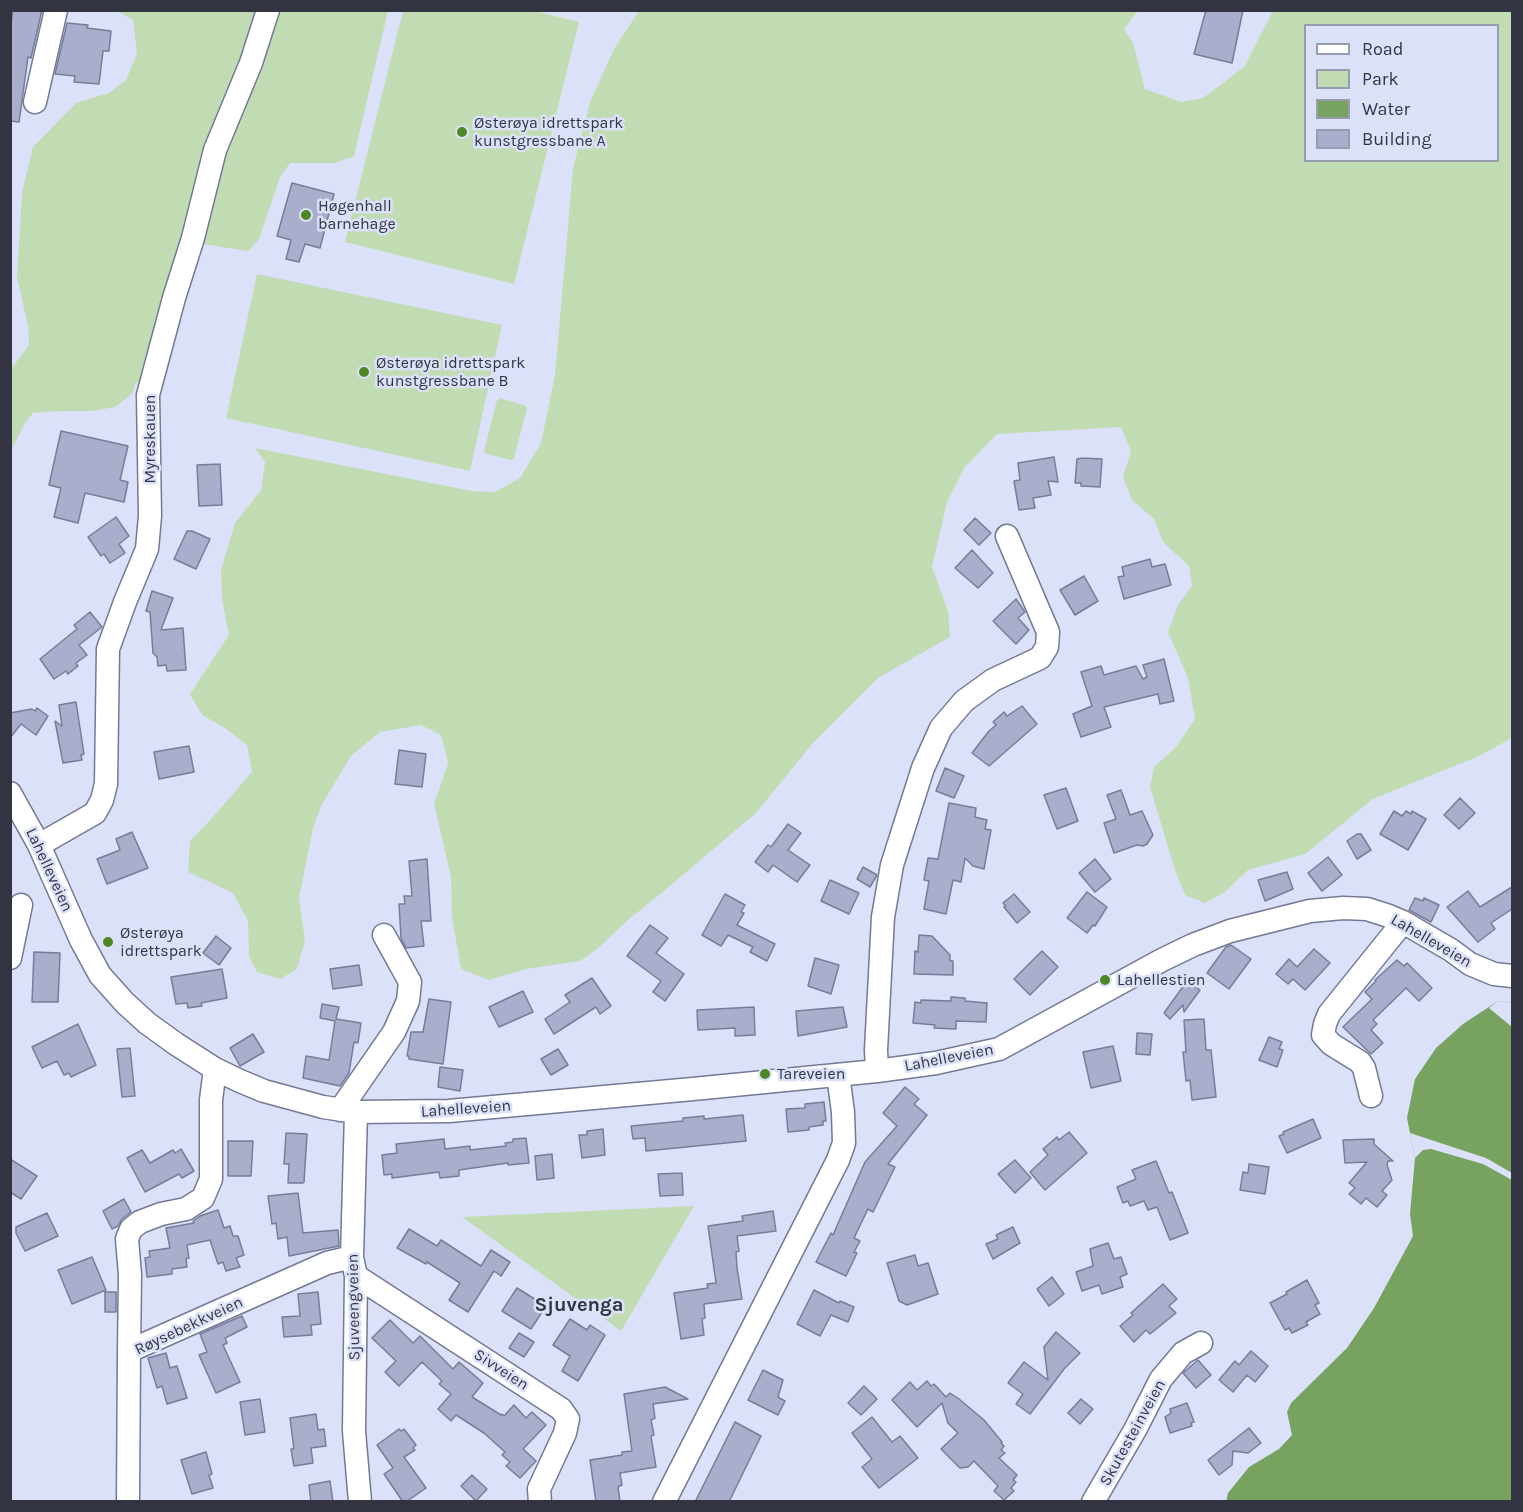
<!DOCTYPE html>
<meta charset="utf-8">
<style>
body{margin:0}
#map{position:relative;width:1523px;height:1512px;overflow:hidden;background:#dce1fa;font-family:Karla,sans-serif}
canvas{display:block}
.frame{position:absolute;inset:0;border:12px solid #323541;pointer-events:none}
.legend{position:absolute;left:1304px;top:24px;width:195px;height:138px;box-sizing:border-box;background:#dce1fa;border:2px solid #989cb0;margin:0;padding:8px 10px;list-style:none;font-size:18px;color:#323541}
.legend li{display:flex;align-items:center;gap:12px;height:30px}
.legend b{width:30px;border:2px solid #989cb0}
</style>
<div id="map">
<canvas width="1523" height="1512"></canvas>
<div class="frame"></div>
<ul class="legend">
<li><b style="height:8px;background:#fff"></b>Road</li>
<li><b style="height:16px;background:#c1dcb3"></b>Park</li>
<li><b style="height:16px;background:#78a260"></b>Water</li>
<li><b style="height:16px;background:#a8aecb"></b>Building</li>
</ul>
</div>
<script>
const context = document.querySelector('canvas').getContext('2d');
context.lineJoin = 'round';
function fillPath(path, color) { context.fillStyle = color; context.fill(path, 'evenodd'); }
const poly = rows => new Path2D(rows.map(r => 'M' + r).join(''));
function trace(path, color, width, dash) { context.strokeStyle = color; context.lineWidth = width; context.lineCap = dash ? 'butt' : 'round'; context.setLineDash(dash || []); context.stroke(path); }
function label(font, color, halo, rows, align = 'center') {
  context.font = font + ' Karla,sans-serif'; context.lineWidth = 5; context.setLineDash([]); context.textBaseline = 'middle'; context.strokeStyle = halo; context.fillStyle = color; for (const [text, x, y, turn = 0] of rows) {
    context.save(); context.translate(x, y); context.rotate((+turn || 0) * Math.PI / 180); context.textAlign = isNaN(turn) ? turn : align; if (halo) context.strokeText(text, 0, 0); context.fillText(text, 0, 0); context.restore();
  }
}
fillPath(poly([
 [117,11,388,11,354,156,336,163,290,163,280,177,259,239,248,251,203,244,165,344,162,385,136,382,132,394,115,407,92,411,60,411,33,413,25,423,11,451,11,369,29,345,28,326,17,277,22,193,33,147,76,103,109,93,126,80,137,54,133,20],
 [403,11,535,11,579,22,514,284,345,242],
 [639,11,1142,11,1136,13,1124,29,1133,43,1145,89,1181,102,1203,98,1244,67,1273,11,1512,11,1512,738,1479,756,1373,799,1305,854,1248,870,1225,892,1205,903,1185,895,1175,870,1150,787,1154,767,1176,747,1195,719,1188,678,1168,632,1178,605,1192,586,1189,566,1163,542,1154,519,1132,500,1123,477,1131,451,1121,427,997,434,965,467,947,502,932,567,948,611,950,637,878,678,813,743,756,813,664,891,629,919,596,950,580,961,526,969,489,980,461,969,452,917,451,877,434,804,448,763,441,735,421,725,380,732,351,756,321,806,313,828,299,898,305,941,297,969,280,979,257,972,249,956,248,921,233,893,188,872,190,841,212,818,252,772,247,745,225,728,202,715,190,694,229,635,222,599,221,570,235,523,261,490,265,462,255,448,472,491,495,492,520,478,541,443,555,375,573,168,590,102,614,49],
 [1306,26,1498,26,1498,160,1306,160],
 [257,274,502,325,470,471,226,418],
 [500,398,526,406,527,408,514,458,512,460,486,454,484,451,497,400],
 [694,1206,621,1331,462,1217]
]), '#c1dcb3');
fillPath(poly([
 [1498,1001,1512,1003,1512,1501,1226,1502,1228,1493,1249,1467,1279,1449,1292,1435,1287,1412,1291,1403,1347,1348,1374,1308,1413,1236,1410,1214,1415,1158,1407,1118,1415,1079,1436,1048,1463,1024]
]), '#78a260');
fillPath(poly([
 [1498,1001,1512,1003,1512,1027,1489,1008],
 [1410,1133,1486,1158,1512,1173,1512,1180,1483,1164,1431,1149,1423,1150,1415,1158]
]), '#dce1fa');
const building = poly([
 [13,10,42,10,31,58,28,57,19,122,10,121,10,30,13,10],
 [1206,10,1243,10,1232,63,1194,54,1206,10],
 [67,23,88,25,87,28,111,31,109,51,103,51,99,84,74,82,75,76,55,74,67,23],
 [292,183,334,194,320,248,305,244,299,262,286,259,291,240,277,236,292,183],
 [61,431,128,446,120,480,128,482,124,502,85,493,78,523,54,517,61,488,49,485,61,431],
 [1054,457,1058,482,1048,481,1051,495,1033,498,1035,508,1019,510,1014,481,1020,480,1018,463,1054,457],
 [1082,458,1102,459,1100,487,1081,486,1081,483,1075,483,1077,459,1082,458],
 [220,464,222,505,199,506,197,465,220,464],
 [116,517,129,536,119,544,125,553,110,563,104,554,101,556,88,537,116,517],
 [975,518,991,533,979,545,964,530,975,518],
 [187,531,192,531,210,539,196,569,174,559,187,531],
 [972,550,993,573,978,588,955,568,972,550],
 [1150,559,1152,567,1165,564,1171,585,1124,599,1118,577,1124,576,1122,567,1150,559],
 [1084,576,1098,601,1075,615,1060,590,1084,576],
 [152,591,173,598,161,630,183,628,186,670,167,671,166,665,158,666,157,657,153,653,150,612,146,611,152,591],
 [1016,599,1025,612,1018,618,1029,630,1016,644,993,621,1016,599],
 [90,612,102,627,79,645,87,655,76,663,78,666,68,674,66,671,54,679,40,659,77,629,74,625,90,612],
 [1164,659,1174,701,1160,704,1158,694,1104,707,1111,727,1081,737,1073,714,1092,706,1081,672,1101,666,1104,675,1136,666,1143,679,1147,677,1143,665,1164,659],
 [76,702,84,754,81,755,82,760,63,763,55,721,62,726,59,705,76,702],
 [1022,706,1037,724,989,766,972,753,989,731,996,725,993,722,1004,712,1007,716,1022,706],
 [37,708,48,716,36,735,21,724,10,738,10,713,32,709,35,711,37,708],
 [189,746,194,772,159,779,154,752,189,746],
 [399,750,426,754,422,787,395,784,399,750],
 [945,768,964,776,954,798,936,791,945,768],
 [1066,788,1078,821,1057,829,1044,795,1066,788],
 [1121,790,1130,815,1142,811,1153,835,1147,844,1143,846,1137,845,1114,853,1104,823,1116,819,1107,795,1121,790],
 [1460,798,1475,813,1459,829,1444,815,1460,798],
 [949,803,976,808,975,817,987,820,985,829,991,830,984,869,973,866,965,858,961,882,953,880,946,914,924,909,929,881,924,880,928,858,938,859,949,803],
 [1394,811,1402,816,1406,811,1411,814,1412,811,1426,819,1408,850,1380,834,1394,811],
 [788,824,801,833,788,850,810,865,797,882,773,865,768,872,755,862,768,845,771,847,788,824],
 [132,832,148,868,107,884,97,859,120,850,116,839,132,832],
 [1357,834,1361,834,1371,850,1357,859,1347,841,1357,834],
 [1328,857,1342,875,1322,891,1308,873,1328,857],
 [427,859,431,921,421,921,424,946,406,948,401,938,399,904,405,904,404,896,412,896,409,861,427,859],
 [1095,859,1111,879,1095,892,1079,873,1095,859],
 [863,867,877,875,870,887,857,879,863,867],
 [1287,872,1293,889,1265,901,1258,880,1287,872],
 [830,880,859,893,849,914,821,901,830,880],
 [1512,887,1512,909,1491,923,1495,929,1478,942,1447,907,1468,891,1480,907,1512,887],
 [1087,892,1107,907,1095,926,1093,925,1087,933,1067,918,1087,892],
 [725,894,745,905,741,912,744,913,737,925,775,944,767,961,750,952,753,947,728,935,721,946,702,935,725,894],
 [1014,894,1030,912,1017,923,1004,907,1006,906,1003,903,1014,894],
 [1415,898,1423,901,1424,898,1439,905,1431,922,1409,910,1415,898],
 [650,925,668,938,656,953,684,974,665,1001,653,992,661,981,627,956,650,925],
 [919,935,932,936,950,955,950,961,953,961,953,975,914,974,915,951,918,952,919,935],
 [216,936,231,948,219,965,203,953,216,936],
 [1231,945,1251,959,1229,989,1207,973,1226,947,1231,945],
 [1314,949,1330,963,1305,990,1293,979,1288,984,1276,974,1289,959,1297,967,1314,949],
 [1042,951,1058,967,1030,995,1014,979,1042,951],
 [34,952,60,953,58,1002,32,1002,34,952],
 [815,958,839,965,831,994,808,986,815,958],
 [1397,960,1404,966,1407,963,1432,988,1419,1001,1406,988,1373,1020,1377,1024,1371,1030,1383,1043,1371,1054,1343,1027,1372,999,1365,992,1376,981,1375,980,1397,960],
 [359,965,362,985,333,989,330,969,359,965],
 [222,969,227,998,201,1003,202,1006,188,1008,187,1003,176,1004,171,977,222,969],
 [592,978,611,1006,600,1014,596,1007,554,1034,545,1019,570,1002,565,995,592,978],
 [1187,981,1200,990,1184,1012,1183,1005,1170,1019,1164,1013,1187,981],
 [523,991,533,1012,499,1027,489,1007,523,991],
 [951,997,965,998,965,1001,987,1003,986,1022,956,1021,956,1029,934,1028,935,1025,913,1023,915,1002,921,1003,921,1000,951,1001,951,997],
 [429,999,451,1002,443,1064,409,1059,409,1056,407,1056,411,1032,423,1032,429,999],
 [322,1004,339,1007,336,1019,361,1023,358,1043,354,1042,349,1073,340,1086,303,1078,306,1056,329,1060,335,1021,320,1018,322,1004],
 [754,1007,755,1035,735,1036,735,1028,698,1030,697,1010,754,1007],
 [843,1007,847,1027,798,1036,796,1011,843,1007],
 [1204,1019,1206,1050,1211,1050,1216,1097,1192,1100,1190,1080,1186,1081,1183,1052,1186,1052,1184,1020,1204,1019],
 [78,1024,96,1065,71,1077,69,1073,64,1075,57,1061,42,1068,32,1047,78,1024],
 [1137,1033,1152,1034,1150,1055,1136,1054,1137,1033],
 [253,1034,264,1052,240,1066,230,1048,253,1034],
 [1269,1037,1282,1042,1279,1049,1283,1050,1277,1067,1259,1060,1269,1037],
 [1113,1046,1121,1081,1091,1088,1083,1052,1113,1046],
 [130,1048,135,1096,122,1097,117,1049,130,1048],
 [558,1049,568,1065,551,1075,541,1059,558,1049],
 [440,1067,463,1070,460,1091,438,1087,440,1067],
 [905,1087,919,1099,914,1104,927,1115,888,1164,895,1167,873,1212,868,1209,854,1238,860,1241,854,1252,857,1253,846,1276,816,1262,831,1233,833,1235,865,1162,897,1126,883,1113,905,1087],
 [824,1102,826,1121,823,1121,823,1125,809,1127,809,1130,788,1132,786,1109,805,1108,805,1104,824,1102],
 [743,1115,746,1141,646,1151,645,1138,633,1139,631,1126,683,1121,683,1118,704,1116,704,1119,743,1115],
 [1313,1119,1321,1138,1287,1153,1279,1136,1284,1134,1283,1132,1313,1119],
 [603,1129,605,1155,582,1158,579,1135,587,1135,587,1131,603,1129],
 [1069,1132,1087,1153,1045,1190,1030,1172,1048,1155,1043,1149,1057,1137,1059,1140,1069,1132],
 [286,1133,307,1134,304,1182,303,1183,288,1183,289,1164,284,1164,286,1133],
 [526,1138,529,1163,508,1165,508,1163,459,1170,459,1176,440,1178,439,1172,392,1178,392,1174,384,1175,382,1155,397,1153,396,1144,444,1139,445,1149,470,1146,470,1150,506,1146,505,1143,513,1142,513,1139,526,1138],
 [1374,1139,1374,1144,1393,1161,1388,1161,1387,1165,1392,1180,1382,1191,1387,1195,1377,1207,1366,1198,1361,1204,1349,1194,1355,1188,1349,1183,1367,1162,1345,1163,1343,1140,1374,1139],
 [228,1141,253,1141,251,1176,228,1176,228,1141],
 [181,1149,194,1171,182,1178,179,1174,145,1192,127,1158,142,1150,150,1163,173,1150,175,1153,181,1149],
 [552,1154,554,1178,537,1180,535,1156,552,1154],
 [10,1159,37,1176,21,1199,10,1192,10,1159],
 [1015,1160,1031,1178,1015,1193,998,1174,1015,1160],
 [1156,1161,1169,1193,1172,1192,1188,1233,1170,1240,1157,1207,1148,1210,1144,1201,1130,1206,1128,1201,1123,1203,1117,1187,1136,1179,1132,1170,1156,1161],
 [1249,1164,1269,1167,1265,1194,1240,1190,1243,1172,1248,1173,1249,1164],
 [682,1173,683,1195,660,1196,658,1174,682,1173],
 [298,1193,303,1233,338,1230,339,1246,289,1256,287,1237,278,1239,276,1223,272,1224,268,1196,298,1193],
 [124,1199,131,1212,122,1219,118,1226,112,1229,103,1211,124,1199],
 [218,1210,224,1228,230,1226,233,1236,238,1236,244,1255,236,1258,240,1267,226,1271,223,1262,218,1264,210,1240,187,1245,189,1258,186,1259,187,1267,172,1269,172,1274,147,1277,145,1258,150,1257,149,1251,170,1248,166,1228,194,1223,193,1221,200,1216,218,1210],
 [773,1211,776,1231,737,1236,739,1251,736,1252,737,1268,742,1299,704,1304,705,1318,702,1319,704,1335,681,1339,674,1293,708,1288,707,1284,716,1283,708,1226,743,1221,742,1216,773,1211],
 [47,1213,58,1236,25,1251,16,1233,16,1227,47,1213],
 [1013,1227,1020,1243,993,1259,986,1244,998,1239,996,1235,1013,1227],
 [409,1229,437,1246,441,1240,481,1266,491,1250,510,1262,501,1276,494,1271,468,1312,449,1300,460,1283,427,1262,426,1264,397,1248,409,1229],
 [1108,1243,1114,1259,1121,1257,1127,1274,1120,1277,1123,1287,1102,1294,1099,1285,1082,1291,1076,1272,1093,1266,1090,1249,1108,1243],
 [915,1255,918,1266,928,1263,938,1294,907,1305,899,1301,887,1263,915,1255],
 [92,1257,106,1290,72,1304,58,1270,92,1257],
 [1052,1277,1064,1294,1049,1306,1037,1289,1052,1277],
 [1307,1280,1319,1303,1315,1305,1320,1314,1306,1322,1308,1325,1292,1333,1289,1328,1285,1330,1270,1303,1287,1294,1286,1292,1307,1280],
 [1163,1284,1177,1299,1169,1306,1176,1313,1150,1334,1146,1330,1134,1342,1120,1326,1133,1315,1131,1313,1163,1284],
 [517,1288,546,1306,531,1329,502,1311,517,1288],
 [814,1290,839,1303,840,1301,854,1307,848,1322,831,1315,820,1336,797,1324,814,1290],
 [105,1292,116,1292,116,1312,105,1312,105,1292],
 [318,1292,321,1324,311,1325,312,1335,284,1337,282,1317,300,1316,298,1294,318,1292],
 [242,1316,247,1327,225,1338,227,1343,223,1345,240,1382,216,1393,199,1355,207,1352,200,1334,242,1316],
 [570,1319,587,1330,590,1325,605,1335,578,1381,562,1371,570,1356,553,1345,570,1319],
 [390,1320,413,1343,420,1336,453,1369,459,1362,474,1375,483,1383,472,1397,501,1415,502,1414,504,1416,514,1405,526,1418,532,1412,546,1425,523,1449,536,1461,520,1478,506,1466,510,1462,502,1455,505,1452,484,1433,456,1415,451,1421,438,1409,451,1394,439,1384,442,1381,422,1362,399,1386,385,1372,396,1361,372,1338,390,1320],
 [1056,1332,1080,1353,1064,1369,1030,1414,1016,1404,1023,1394,1008,1383,1024,1362,1048,1380,1044,1347,1056,1332],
 [519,1333,534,1342,524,1357,509,1348,519,1333],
 [1251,1351,1268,1366,1255,1382,1247,1375,1233,1392,1219,1380,1235,1361,1239,1365,1251,1351],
 [166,1353,170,1368,177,1366,187,1398,167,1404,162,1386,157,1388,148,1358,166,1353],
 [1198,1360,1211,1375,1196,1388,1183,1373,1198,1360],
 [763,1370,783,1380,778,1397,785,1401,778,1415,748,1400,763,1370],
 [927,1381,931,1386,934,1384,946,1397,950,1393,959,1399,984,1420,1002,1442,1001,1443,1004,1446,1001,1450,1005,1453,999,1458,1017,1475,1013,1480,1016,1482,1011,1488,1014,1491,1004,1500,994,1491,998,1486,974,1461,968,1467,960,1468,941,1449,958,1433,948,1423,942,1403,917,1427,892,1400,910,1382,917,1390,927,1381],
 [864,1386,877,1399,861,1415,848,1403,864,1386],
 [665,1387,688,1399,653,1404,655,1418,651,1420,654,1435,651,1436,656,1467,620,1473,622,1485,618,1487,620,1502,596,1502,590,1460,622,1455,622,1452,632,1451,624,1394,665,1387],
 [260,1399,265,1432,245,1435,240,1402,260,1399],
 [1081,1399,1093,1409,1080,1424,1068,1413,1081,1399],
 [1187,1403,1194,1422,1191,1423,1192,1426,1170,1433,1165,1417,1171,1413,1170,1409,1187,1403],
 [316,1414,318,1430,324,1429,326,1446,311,1448,313,1463,294,1466,291,1449,294,1449,290,1418,316,1414],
 [872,1417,892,1442,900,1436,918,1458,879,1488,862,1467,872,1459,852,1433,872,1417],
 [735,1422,761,1436,729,1502,695,1502,735,1422],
 [1249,1428,1261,1443,1248,1453,1233,1451,1232,1465,1219,1475,1208,1460,1249,1428],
 [399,1429,401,1431,404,1429,416,1445,413,1448,415,1450,404,1457,426,1488,406,1502,403,1502,384,1474,393,1468,377,1445,399,1429],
 [206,1452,212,1474,209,1475,213,1488,192,1494,181,1460,206,1452],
 [472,1475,487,1489,476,1501,461,1486,472,1475],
 [330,1481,333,1502,311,1502,309,1485,330,1481]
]);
fillPath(building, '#a8aecb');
trace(building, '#777d98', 1.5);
const minor = poly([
 [35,102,56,10],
 [10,793,39,845,81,940,100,975,125,1003,147,1023,176,1044,215,1069,240,1081,264,1091,323,1107,356,1112,449,1111,693,1089,877,1071,936,1063,999,1049,1162,960,1193,945,1230,931,1310,911,1343,908,1367,909,1389,916,1403,922,1451,950,1470,964,1494,974,1512,976],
 [39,845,95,813,102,800,106,784,108,649,125,602,147,549,150,516,148,395,174,298,193,238,215,150,251,63,268,10],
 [10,958,21,905],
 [877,1071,876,1050,883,917,892,865,923,768,941,728,964,701,993,680,1040,658,1047,647,1048,632,1007,536],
 [1371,1096,1364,1068,1360,1062,1331,1044,1323,1035,1325,1024,1329,1014,1403,922],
 [340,1110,394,1032,408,1001,410,982,384,935],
 [356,1112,352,1257,356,1276,354,1431,360,1502],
 [356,1276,561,1409,568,1419,565,1433,539,1489,540,1502],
 [129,1351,130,1275,127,1239,131,1229,140,1222,161,1214,186,1209,203,1198,211,1179,211,1100,215,1069],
 [128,1502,129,1351,327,1263,352,1257],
 [664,1502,838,1160,844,1143,843,1112,838,1075],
 [1093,1502,1135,1430,1161,1379,1183,1353,1201,1343]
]);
trace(minor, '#747994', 25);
trace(minor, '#fff', 22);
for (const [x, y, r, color] of [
 [462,132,6,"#4e8824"],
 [306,215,6,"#4e8824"],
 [364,372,6,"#4e8824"],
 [108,942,6,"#4e8824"],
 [1105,980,6,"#4e8824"],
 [765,1074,6,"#4e8824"]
]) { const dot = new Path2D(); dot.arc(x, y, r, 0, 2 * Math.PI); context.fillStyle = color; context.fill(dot); trace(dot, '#dce1fa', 2); }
label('16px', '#323541', '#dce1fa', [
 ["Østerøya idrettspark",474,123],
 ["kunstgressbane A",474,141],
 ["Høgenhall",318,206],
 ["barnehage",318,224],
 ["Østerøya idrettspark",376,363],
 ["kunstgressbane B",376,381],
 ["Østerøya",120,933],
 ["idrettspark",120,951],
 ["Lahellestien",1117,980],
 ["Tareveien",777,1074]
], 'left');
label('16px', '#323541', '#dce1fa', [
 ["Myreskauen",150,439,-90],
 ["Lahelleveien",49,870,65],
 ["Lahelleveien",1431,941,30],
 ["Lahelleveien",949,1058,-11],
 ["Lahelleveien",466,1109,-4],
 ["Sjuveengveien",354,1307,-91],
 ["Røysebekkveien",189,1326,-25],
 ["Sivveien",501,1370,33],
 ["Skutesteinveien",1133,1433,-61]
]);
label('bold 20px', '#323541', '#dce1fa', [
 ["Sjuvenga",579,1305]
]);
</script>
